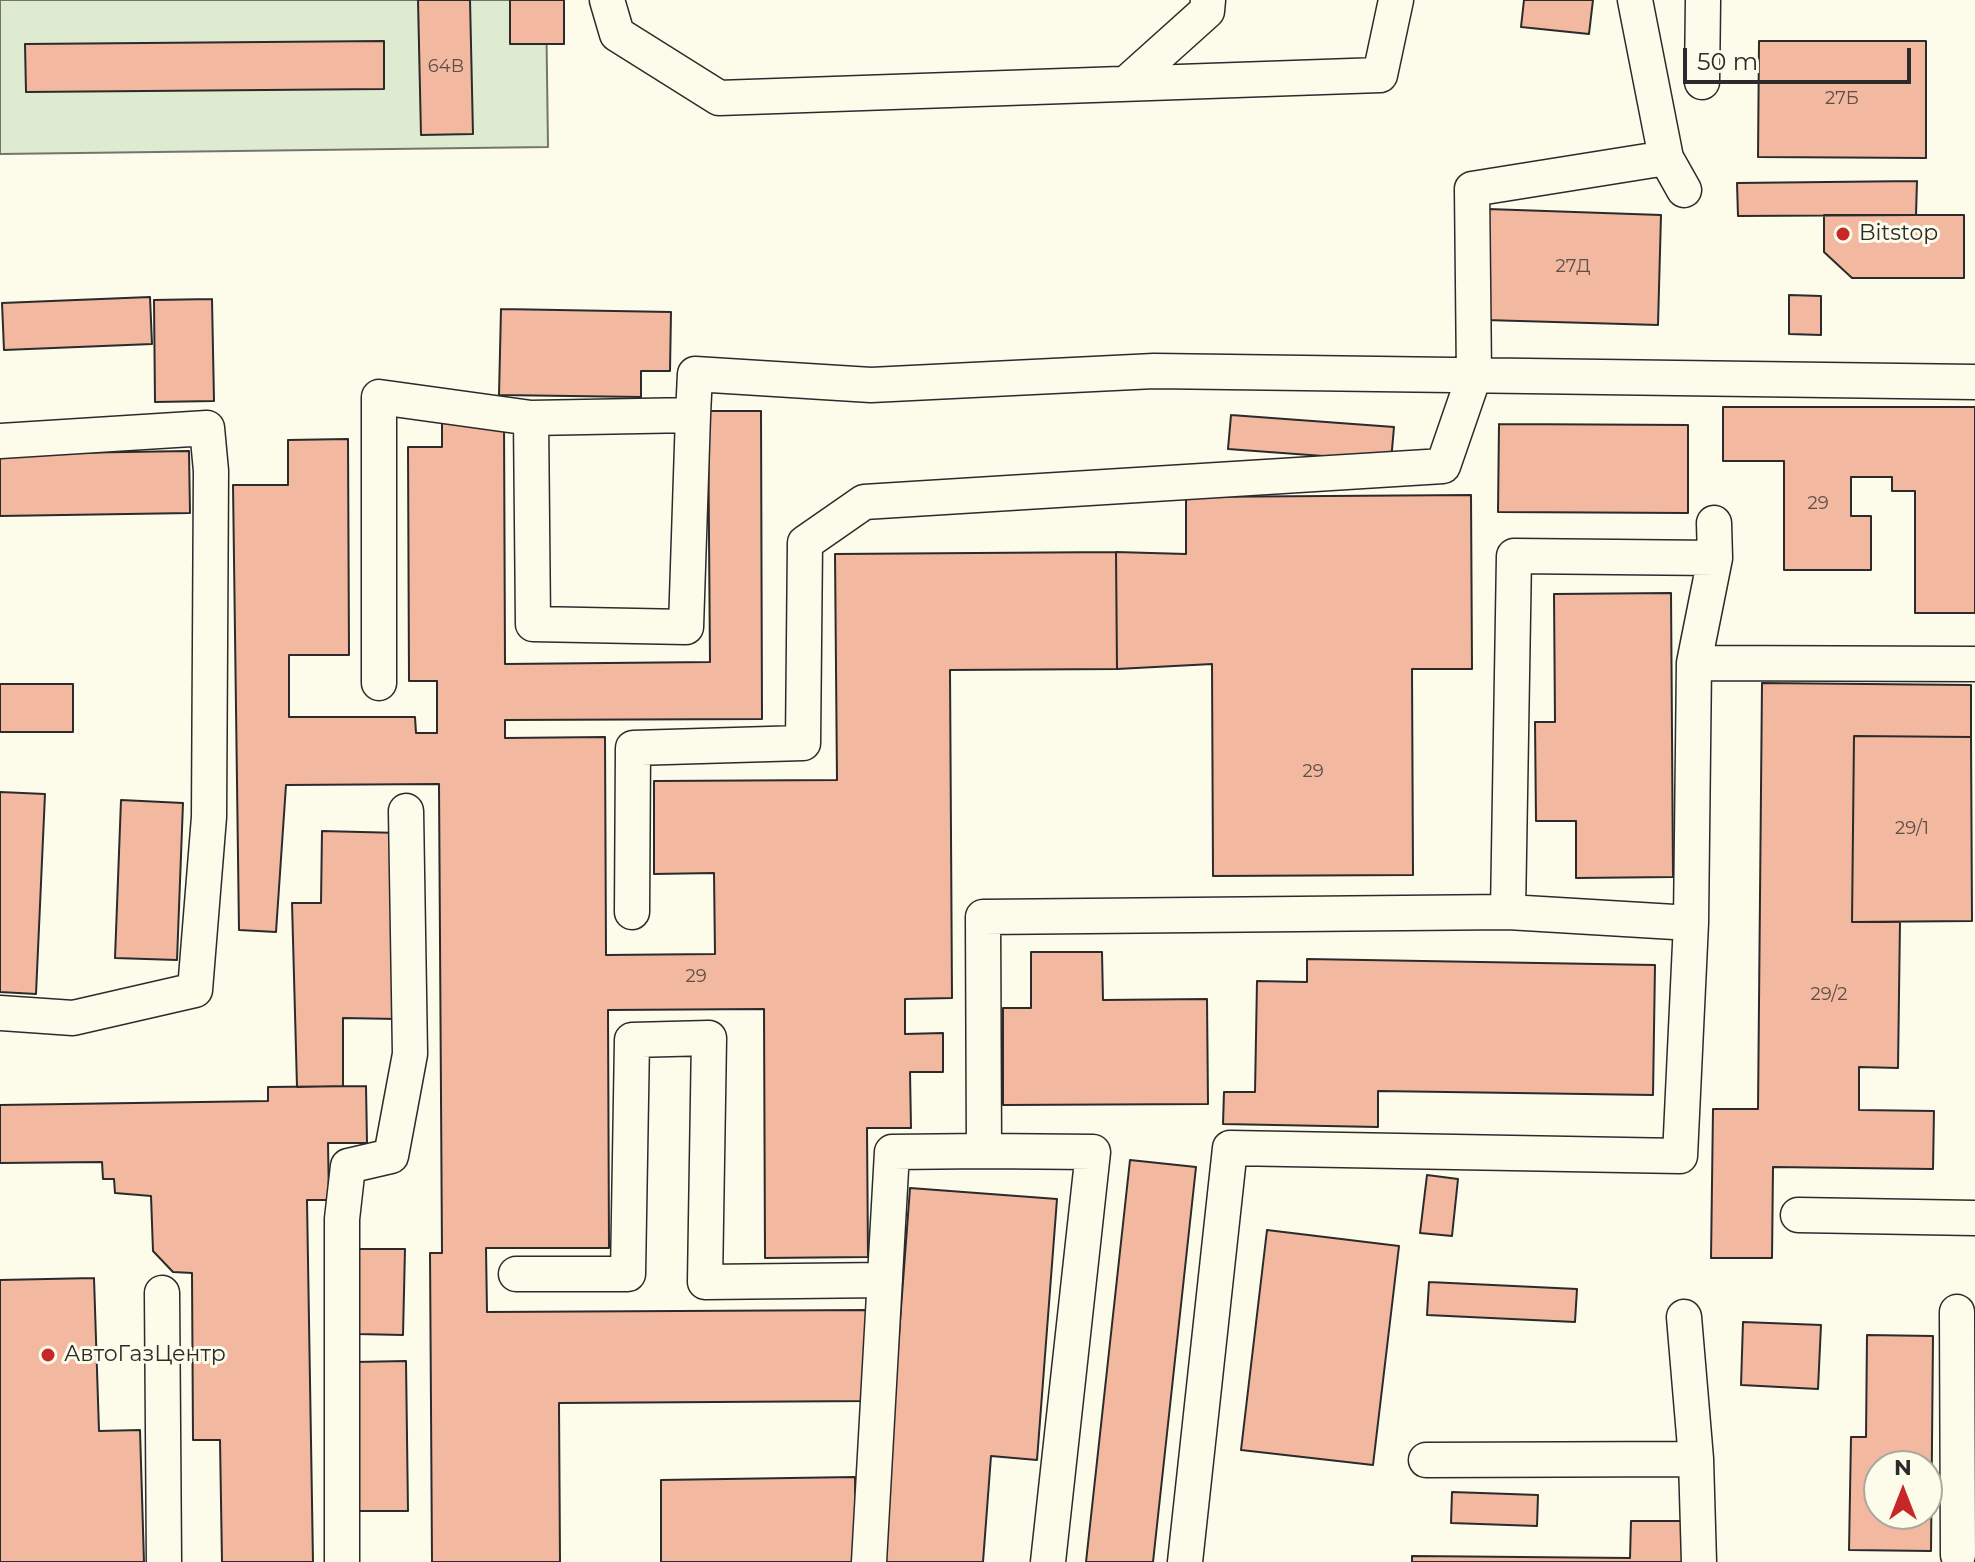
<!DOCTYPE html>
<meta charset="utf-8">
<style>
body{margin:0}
#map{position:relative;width:1975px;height:1562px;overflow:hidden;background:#fdfbea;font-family:Montserrat,sans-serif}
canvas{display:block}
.north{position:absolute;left:1863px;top:1450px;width:80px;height:80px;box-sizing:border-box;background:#fdfbea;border:2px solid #a9a89e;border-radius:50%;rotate:0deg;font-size:22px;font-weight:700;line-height:32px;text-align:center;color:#2b2b2b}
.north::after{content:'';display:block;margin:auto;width:28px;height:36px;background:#c62828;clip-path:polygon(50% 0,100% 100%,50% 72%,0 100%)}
.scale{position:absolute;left:1683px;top:48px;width:228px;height:36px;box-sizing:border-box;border:4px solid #2b2b2b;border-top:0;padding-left:10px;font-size:24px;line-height:28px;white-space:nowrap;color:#2b2b2b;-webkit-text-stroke:6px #fdfbea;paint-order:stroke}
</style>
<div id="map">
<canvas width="1975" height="1562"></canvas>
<div class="north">N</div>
<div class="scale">50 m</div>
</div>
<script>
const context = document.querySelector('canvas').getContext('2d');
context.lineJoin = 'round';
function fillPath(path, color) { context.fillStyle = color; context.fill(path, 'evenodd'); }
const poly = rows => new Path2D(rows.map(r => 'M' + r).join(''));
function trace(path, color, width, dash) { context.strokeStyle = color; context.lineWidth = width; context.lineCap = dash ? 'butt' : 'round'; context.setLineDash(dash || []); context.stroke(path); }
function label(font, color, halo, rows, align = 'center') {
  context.font = font + ' Montserrat,sans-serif'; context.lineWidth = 6; context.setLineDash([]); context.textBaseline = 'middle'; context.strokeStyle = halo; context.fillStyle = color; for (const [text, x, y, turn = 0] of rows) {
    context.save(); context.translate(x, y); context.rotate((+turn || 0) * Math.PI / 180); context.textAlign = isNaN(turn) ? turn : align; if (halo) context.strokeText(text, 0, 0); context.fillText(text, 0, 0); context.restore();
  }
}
const green = poly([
 [0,0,546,0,548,147,0,154,0,0]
]);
fillPath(green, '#deebd1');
trace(green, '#74746e', 2);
const building = poly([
 [418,0,470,0,473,134,421,135,418,0],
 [510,0,564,0,564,44,510,44,510,0],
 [1524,0,1593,0,1589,34,1521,27,1524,0],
 [384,41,384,89,26,92,25,44,384,41],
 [1759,41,1926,41,1926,158,1758,157,1759,41],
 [1917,181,1916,215,1738,216,1737,183,1917,181],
 [1488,209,1661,215,1658,325,1485,320,1488,209],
 [1824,215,1964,215,1964,278,1852,278,1824,252,1824,215],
 [1789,295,1821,296,1821,335,1789,334,1789,295],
 [150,297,152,344,4,350,2,303,150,297],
 [212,299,214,401,155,402,154,300,212,299],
 [501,309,671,312,670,371,641,371,641,397,499,395,501,309],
 [1723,407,1975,407,1975,613,1915,613,1915,491,1892,491,1892,477,1851,477,1851,516,1871,516,1871,570,1784,570,1784,461,1723,461,1723,407],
 [708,411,761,411,762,719,505,720,505,738,605,737,606,955,715,954,714,873,654,874,654,781,837,780,835,554,1116,552,1117,669,950,670,952,998,905,999,905,1034,943,1033,943,1072,910,1072,911,1128,867,1128,868,1257,765,1258,764,1009,608,1010,609,1248,486,1248,487,1312,869,1310,870,1401,559,1403,560,1562,432,1562,430,1253,442,1253,439,784,286,785,276,932,239,930,233,485,288,485,288,440,348,439,349,655,289,655,289,717,415,717,416,733,437,733,437,681,409,681,408,447,442,447,442,421,504,421,505,664,710,662,708,411],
 [1231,415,1394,427,1391,461,1228,449,1231,415],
 [1499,424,1688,425,1688,513,1498,512,1499,424],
 [189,451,190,513,0,516,0,454,189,451],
 [1471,495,1472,669,1412,669,1413,875,1213,876,1212,664,1117,669,1116,552,1186,554,1186,497,1471,495],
 [1671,593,1673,877,1576,878,1576,821,1536,821,1535,722,1555,722,1554,594,1671,593],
 [1762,683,1971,685,1971,737,1854,736,1852,922,1900,922,1898,1068,1859,1067,1859,1110,1934,1111,1933,1169,1773,1167,1772,1258,1711,1258,1713,1109,1758,1109,1762,683],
 [0,684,73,684,73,732,0,732,0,684],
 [1854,736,1971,737,1972,921,1852,922,1854,736],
 [0,792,45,794,36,994,0,992,0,792],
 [121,800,183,803,177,960,115,958,121,800],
 [322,831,400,833,397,1019,343,1018,343,1086,297,1087,292,903,321,903,322,831],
 [1031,952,1102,952,1103,1000,1207,999,1208,1104,1003,1105,1003,1008,1031,1008,1031,952],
 [1307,959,1655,965,1653,1095,1378,1091,1378,1127,1223,1124,1224,1092,1255,1092,1257,981,1307,982,1307,959],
 [366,1086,367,1143,328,1143,329,1200,307,1200,313,1562,222,1562,220,1440,193,1440,192,1273,173,1272,153,1251,151,1196,115,1193,114,1179,103,1179,102,1162,0,1163,0,1105,268,1101,268,1087,366,1086],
 [1130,1160,1196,1167,1153,1562,1086,1562,1130,1160],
 [1427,1175,1458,1179,1452,1236,1420,1233,1427,1175],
 [910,1188,1057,1199,1037,1460,991,1456,983,1562,882,1562,910,1188],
 [1267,1230,1399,1246,1373,1465,1241,1450,1267,1230],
 [358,1249,405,1249,403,1335,357,1334,358,1249],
 [94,1278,99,1431,140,1430,144,1562,0,1562,0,1280,94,1278],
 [1429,1282,1577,1289,1575,1322,1427,1315,1429,1282],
 [1743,1322,1821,1325,1818,1389,1741,1385,1743,1322],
 [1867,1335,1933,1336,1931,1551,1849,1550,1851,1437,1866,1437,1867,1335],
 [1879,1466,1927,1466,1927,1514,1879,1514,1879,1466],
 [406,1361,408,1511,357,1511,355,1362,406,1361],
 [855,1477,856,1562,661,1562,661,1480,855,1477],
 [1452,1492,1538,1495,1537,1526,1451,1523,1452,1492],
 [1631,1521,1684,1521,1684,1562,1412,1562,1412,1556,1630,1558,1631,1521]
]);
fillPath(building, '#f2b8a0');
trace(building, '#2b2b2b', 2);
const minor = poly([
 [607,0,617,34,719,98,1380,75,1396,0],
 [1128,82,1207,11,1208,0],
 [1702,82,1703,0],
 [1666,158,1684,190],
 [693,415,531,418,533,624,686,627,693,415,695,374,871,385,1154,371,1975,382],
 [0,441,207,428,211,471,209,817,195,990,73,1018,0,1013],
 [1714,523,1715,558,1694,663,1975,664],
 [379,683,379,397,531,418],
 [632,912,633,748,803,743,805,543,864,502,1443,466,1474,376,1472,189,1666,158,1635,0],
 [1508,912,1514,556,1715,558],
 [1691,923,1694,663],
 [984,1151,1093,1152,1048,1562],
 [1798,1215,1975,1218],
 [516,1274,628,1274,632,1040,709,1038,705,1282,885,1280],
 [162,1293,164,1562],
 [1957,1312,1958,1555],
 [1684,1317,1696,1459],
 [1426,1460,1696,1459,1699,1562],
 [342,1562,342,1219,348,1166,391,1156,410,1054,406,811],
 [869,1562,892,1152,984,1151,983,917,1508,912,1691,923,1680,1156,1230,1148,1185,1562]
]);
trace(minor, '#2b2b2b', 37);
trace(minor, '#fdfbea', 34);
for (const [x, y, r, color] of [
 [1843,234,8,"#c62828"],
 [48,1355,8,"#c62828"]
]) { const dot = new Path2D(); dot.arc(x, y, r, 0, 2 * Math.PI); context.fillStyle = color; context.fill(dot); trace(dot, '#fdfbea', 3); }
label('18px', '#5d4e48', null, [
 ["64В",446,67],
 ["27Б",1842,99],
 ["27Д",1573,267],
 ["29",1818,504],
 ["29",1313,772],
 ["29/1",1912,829],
 ["29",696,977],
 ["29/2",1829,995]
]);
label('22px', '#2b2b2b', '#fdfbea', [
 ["Bitstop",1859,234],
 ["АвтоГазЦентр",64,1355]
], 'left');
</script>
